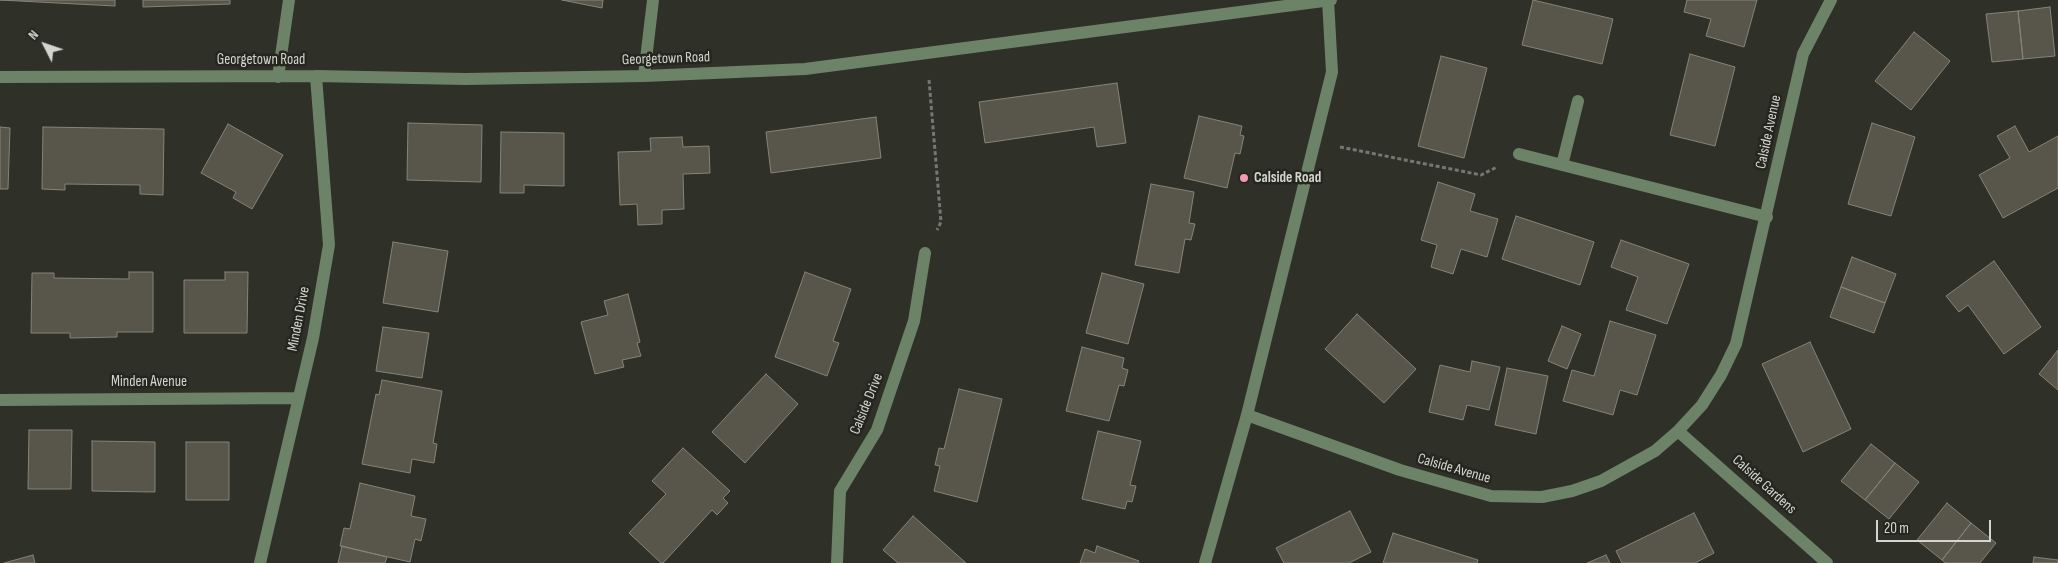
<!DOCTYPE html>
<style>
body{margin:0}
#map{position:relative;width:2058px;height:563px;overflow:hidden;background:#2f3128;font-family:"Sofia Sans Condensed",sans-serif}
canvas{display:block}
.north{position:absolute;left:20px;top:20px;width:50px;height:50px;-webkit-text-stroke:4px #25271e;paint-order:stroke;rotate:311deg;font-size:14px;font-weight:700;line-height:20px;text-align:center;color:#d3d5cf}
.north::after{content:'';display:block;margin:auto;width:18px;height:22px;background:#d3d5cf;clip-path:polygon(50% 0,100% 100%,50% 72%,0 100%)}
.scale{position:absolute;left:1876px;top:520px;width:115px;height:22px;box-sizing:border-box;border:2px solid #d3d5cf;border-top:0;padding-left:6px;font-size:15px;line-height:18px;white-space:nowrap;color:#d3d5cf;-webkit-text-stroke:4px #25271e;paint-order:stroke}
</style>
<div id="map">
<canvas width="2058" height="563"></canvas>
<div class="north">N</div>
<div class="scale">20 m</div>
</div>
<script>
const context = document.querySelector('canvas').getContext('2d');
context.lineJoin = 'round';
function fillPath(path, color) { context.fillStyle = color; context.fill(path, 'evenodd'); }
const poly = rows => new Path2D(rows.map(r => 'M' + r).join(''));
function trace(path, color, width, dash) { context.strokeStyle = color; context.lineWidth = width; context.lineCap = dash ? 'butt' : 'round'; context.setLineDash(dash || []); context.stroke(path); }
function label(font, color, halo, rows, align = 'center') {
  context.font = font + ' "Sofia Sans Condensed",sans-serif'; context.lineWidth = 5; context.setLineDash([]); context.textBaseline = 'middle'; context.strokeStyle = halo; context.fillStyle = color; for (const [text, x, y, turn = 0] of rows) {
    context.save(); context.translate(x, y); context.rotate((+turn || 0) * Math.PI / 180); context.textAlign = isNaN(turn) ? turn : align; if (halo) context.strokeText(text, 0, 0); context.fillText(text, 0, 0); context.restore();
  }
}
const building = poly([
 [0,0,115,0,115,6,0,0],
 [143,0,230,0,230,4,143,7,143,0],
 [562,0,603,0,602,8,562,0],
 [1533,0,1613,19,1602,64,1522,45,1533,0],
 [1687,0,1757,0,1744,47,1706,36,1711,19,1684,12,1687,0],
 [2050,7,2055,56,2023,59,2018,11,2050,7],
 [2018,11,2023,59,1992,62,1986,14,2018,11],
 [1914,32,1950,61,1911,110,1875,81,1914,32],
 [1690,54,1735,67,1715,146,1670,135,1690,54],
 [1441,56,1487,68,1464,158,1418,146,1441,56],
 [1117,83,1126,143,1097,147,1094,127,985,143,979,102,1117,83],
 [1199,116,1242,126,1240,135,1244,136,1240,154,1235,153,1227,188,1184,178,1199,116],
 [876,117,881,158,771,173,766,132,876,117],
 [408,123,482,125,481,182,407,180,408,123],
 [1872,123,1915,137,1891,216,1848,204,1872,123],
 [228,124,283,155,252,209,233,198,236,192,201,173,228,124],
 [2015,126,2029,152,2058,136,2058,188,2003,218,1979,175,2010,158,1997,136,2015,126],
 [0,127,10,128,8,189,0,189,0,127],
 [43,127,164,129,163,195,140,194,140,185,65,184,65,190,42,189,43,127],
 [501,132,564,133,564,186,524,185,524,193,500,193,501,132],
 [682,137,683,147,709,146,710,173,683,174,684,209,662,210,662,224,638,225,637,204,620,205,618,152,651,151,650,138,682,137],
 [1438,182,1475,194,1470,211,1498,219,1487,257,1461,249,1453,274,1431,267,1437,245,1421,240,1438,182],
 [1151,184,1194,192,1189,223,1195,224,1191,240,1185,239,1179,273,1135,265,1151,184],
 [1516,216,1594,242,1580,285,1502,259,1516,216],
 [1621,240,1689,264,1667,324,1626,310,1638,277,1611,267,1621,240],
 [393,242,448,251,438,312,383,303,393,242],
 [1852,257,1896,274,1885,303,1841,287,1852,257],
 [1994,261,2041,327,2004,354,1968,305,1959,312,1946,296,1994,261],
 [129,272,153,272,153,332,117,332,117,337,70,338,70,333,31,333,32,273,54,273,54,278,129,279,129,272],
 [225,272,248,272,247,333,184,333,184,280,225,280,225,272],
 [805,272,851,289,833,341,839,343,827,376,775,357,805,272],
 [1102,273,1144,284,1128,344,1086,333,1102,273],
 [1841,287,1885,303,1874,333,1830,317,1841,287],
 [628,294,640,342,637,343,641,356,622,360,624,367,595,374,581,322,608,315,604,301,628,294],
 [1357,314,1416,369,1384,403,1325,349,1357,314],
 [1610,321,1656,335,1637,395,1620,390,1613,415,1563,401,1572,370,1594,376,1610,321],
 [1562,326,1581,334,1567,369,1548,361,1562,326],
 [383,327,429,333,422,378,376,371,383,327],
 [1810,342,1851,429,1803,452,1762,364,1810,342],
 [1082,347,1124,358,1122,368,1128,370,1124,386,1119,385,1109,421,1066,411,1082,347],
 [2058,350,2058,390,2039,374,2058,350],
 [1472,361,1500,367,1489,410,1467,405,1463,420,1429,412,1440,365,1470,372,1472,361],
 [1507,368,1548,376,1536,434,1495,425,1507,368],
 [766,374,798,404,745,463,712,432,766,374],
 [382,380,442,391,433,443,437,444,434,463,412,459,410,473,362,464,376,394,379,395,382,380],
 [959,389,1002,399,977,502,934,491,940,466,935,465,939,448,944,449,959,389],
 [29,430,72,430,71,489,28,489,29,430],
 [1098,431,1141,441,1130,485,1136,486,1132,502,1127,501,1125,509,1082,499,1098,431],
 [92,441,155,442,155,492,92,491,92,441],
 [186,442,229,442,229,500,186,500,186,442],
 [1871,444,1895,463,1865,500,1841,481,1871,444],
 [683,448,730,491,723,498,728,503,717,515,712,510,663,563,661,563,629,533,666,494,652,481,683,448],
 [1895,463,1919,482,1889,519,1865,500,1895,463],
 [360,483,415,496,411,516,426,519,421,541,415,539,410,562,340,546,344,528,350,529,360,483],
 [1947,503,1971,523,1942,560,1917,540,1947,503],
 [1350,511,1371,552,1349,563,1284,563,1276,548,1350,511],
 [1694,513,1714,553,1695,563,1622,563,1616,551,1694,513],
 [913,516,966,563,898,563,883,550,913,516],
 [1971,523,1996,543,1980,563,1945,563,1942,560,1971,523],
 [1393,533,1478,560,1477,563,1383,563,1393,533],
 [342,546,387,557,385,563,338,563,342,546],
 [1097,546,1139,561,1138,563,1080,563,1085,549,1095,553,1097,546],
 [33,555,35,563,4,563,33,555],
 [1606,555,1610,563,1587,563,1606,555],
 [2034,557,2058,560,2058,563,2033,563,2034,557]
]);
fillPath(building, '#58554b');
trace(building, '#878379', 1);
trace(poly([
 [929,80,941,222,937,230],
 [1340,147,1481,175,1497,167]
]), '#757770', 3, [4, 2.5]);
trace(poly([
 [644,76,653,0],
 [0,77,316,76,465,79,644,76,805,69,1331,0],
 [278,77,289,0],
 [1519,154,1767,217],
 [1562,165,1578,101],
 [0,400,298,398],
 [1247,415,1400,470,1491,496,1542,497,1572,491,1601,481,1655,451,1678,431,1702,405,1721,375,1736,344,1803,54,1831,0],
 [1678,431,1827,563],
 [260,563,313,338,329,245,316,76],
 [837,563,840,491,877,430,914,321,925,253],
 [1205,563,1247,415,1332,72,1328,0]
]), '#6c8368', 12);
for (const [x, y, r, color] of [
 [1244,178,5,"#f09ab5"]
]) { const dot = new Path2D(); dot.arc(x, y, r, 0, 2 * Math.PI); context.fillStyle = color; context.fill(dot); trace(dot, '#25271e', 2); }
label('15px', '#d3d5cf', '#25271e', [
 ["Georgetown Road",666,59,-2],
 ["Georgetown Road",261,60],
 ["Calside Avenue",1769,132,-78],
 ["Minden Drive",299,319,-79],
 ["Minden Avenue",149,382],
 ["Calside Drive",867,404,-68],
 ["Calside Avenue",1454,469,16],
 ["Calside Gardens",1764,485,42]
]);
label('bold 15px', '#d3d5cf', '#25271e', [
 ["Calside Road",1254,178]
], 'left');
</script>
